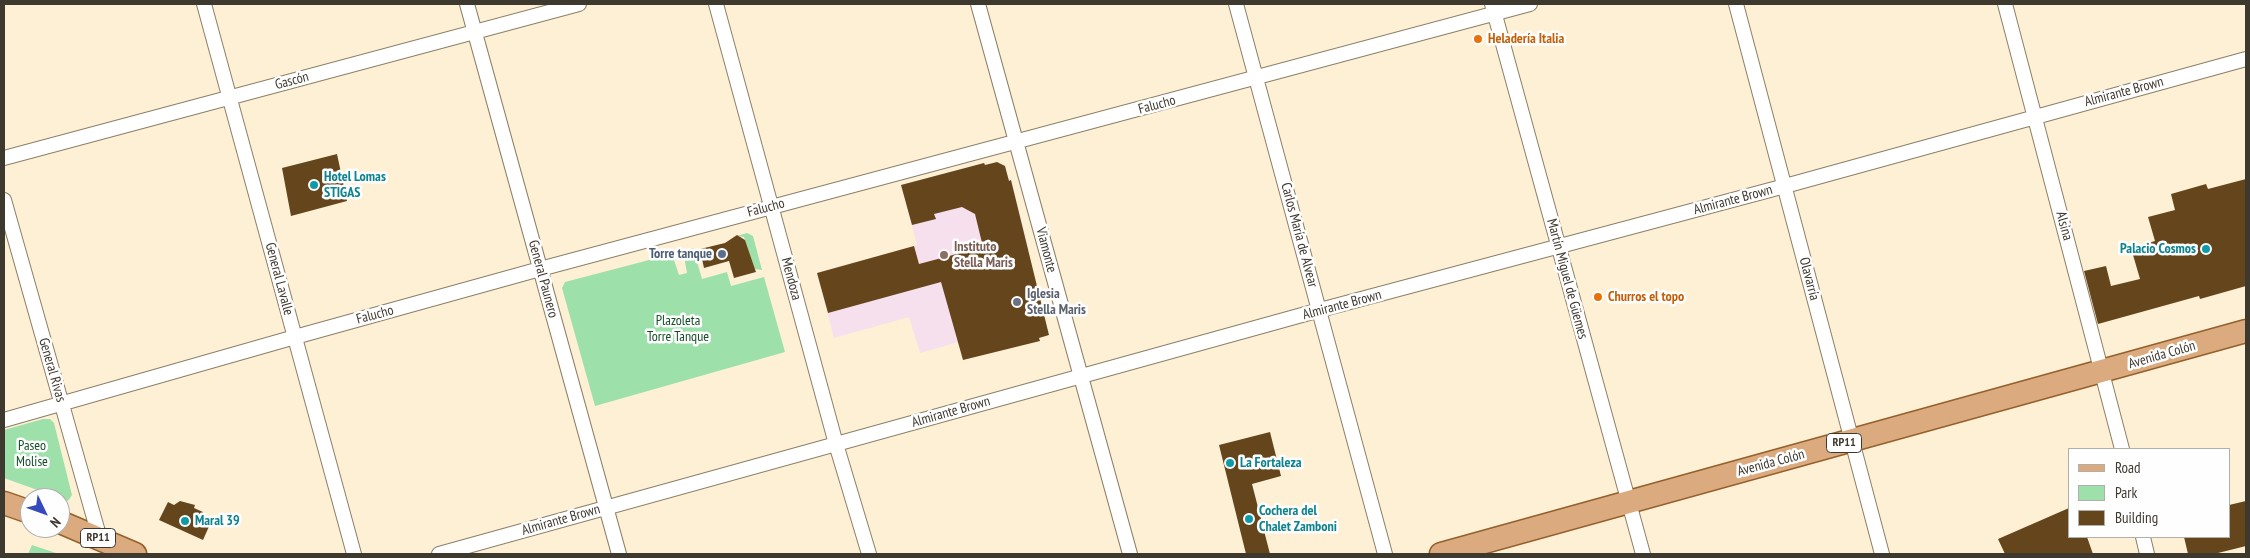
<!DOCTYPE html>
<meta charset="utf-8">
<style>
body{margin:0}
#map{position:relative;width:2250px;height:558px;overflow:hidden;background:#fdf0d5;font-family:"PT Sans Narrow",sans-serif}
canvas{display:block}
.frame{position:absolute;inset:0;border:5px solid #3e392f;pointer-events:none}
.legend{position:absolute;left:2068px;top:448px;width:162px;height:90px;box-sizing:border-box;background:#fefefe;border:1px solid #b1afab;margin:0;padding:6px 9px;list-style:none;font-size:15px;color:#3e392f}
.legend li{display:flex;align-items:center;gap:10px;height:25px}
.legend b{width:25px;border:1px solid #b1afab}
.north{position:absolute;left:20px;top:488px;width:50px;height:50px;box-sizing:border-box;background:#fefefe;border:1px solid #b1afab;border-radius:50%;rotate:132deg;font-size:14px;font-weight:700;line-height:20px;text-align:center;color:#3e392f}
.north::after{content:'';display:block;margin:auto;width:18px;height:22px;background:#374abc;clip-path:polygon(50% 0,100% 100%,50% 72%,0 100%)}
</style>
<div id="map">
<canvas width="2250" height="558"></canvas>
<div class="frame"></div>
<ul class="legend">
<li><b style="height:6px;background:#dbab7f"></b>Road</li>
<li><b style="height:14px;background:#9ee0aa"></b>Park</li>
<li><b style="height:14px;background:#65461c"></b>Building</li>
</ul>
<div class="north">N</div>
</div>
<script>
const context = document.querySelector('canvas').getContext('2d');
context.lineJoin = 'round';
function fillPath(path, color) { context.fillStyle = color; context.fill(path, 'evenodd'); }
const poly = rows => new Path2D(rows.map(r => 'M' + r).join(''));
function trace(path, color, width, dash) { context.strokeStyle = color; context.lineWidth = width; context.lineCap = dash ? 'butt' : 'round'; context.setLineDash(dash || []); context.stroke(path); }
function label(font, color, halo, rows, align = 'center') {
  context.font = font + ' "PT Sans Narrow",sans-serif'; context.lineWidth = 5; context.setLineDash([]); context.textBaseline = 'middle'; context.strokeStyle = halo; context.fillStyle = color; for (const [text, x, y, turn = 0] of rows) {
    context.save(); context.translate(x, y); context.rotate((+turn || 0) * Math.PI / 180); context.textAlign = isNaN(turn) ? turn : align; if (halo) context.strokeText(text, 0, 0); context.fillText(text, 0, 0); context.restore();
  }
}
fillPath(poly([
 [984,163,1011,180,1029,250,981,262,998,331,920,353,909,317,834,338,817,273,917,245,901,185]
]), '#f6e0ed');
fillPath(poly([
 [747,233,753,236,762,270,755,269,744,237,737,236],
 [693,248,702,279,727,272,731,286,764,277,785,352,595,406,562,288,565,282,672,254,679,275,687,273,683,251],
 [43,419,50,419,54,423,72,495,68,501,4,478,4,430],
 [32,545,59,554,28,554]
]), '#9ee0aa');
fillPath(poly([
 [337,154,347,201,291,216,282,168],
 [997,162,1005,166,1009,181,1011,180,1049,335,1039,338,1040,341,963,360,941,282,828,313,817,273,914,246,919,264,983,247,975,214,962,207,934,214,936,219,912,225,901,185,984,163,985,165],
 [2246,179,2246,286,2200,299,2199,296,2098,324,2084,271,2106,266,2111,286,2140,279,2131,248,2155,241,2148,217,2175,210,2171,194,2206,184,2208,189],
 [737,235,745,240,756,272,734,278,729,261,704,268,702,259,692,251,725,243],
 [1270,432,1281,476,1252,484,1270,554,1246,554,1219,445],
 [180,501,195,505,194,508,203,512,204,519,211,522,203,540,159,520,168,502,174,505],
 [2246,501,2246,546,2214,554,2188,554,2184,537,2229,537,2229,505],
 [2069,508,2069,537,2087,537,2093,554,2005,554,1998,539]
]), '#65461c');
const street = poly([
 [204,4,354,554],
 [467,4,619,554],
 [716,4,836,444,869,554],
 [978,4,1130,554],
 [1236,4,1385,554],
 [1492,4,1643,554],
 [1736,4,1882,554],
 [2005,4,2122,449],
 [4,158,579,4],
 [4,200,100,539,103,542],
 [4,420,295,337,540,269,1530,4],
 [2143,537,2147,554],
 [439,554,1320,310,1785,186,2246,59]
]);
const primary = poly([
 [4,503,30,512],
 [60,522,135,554],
 [1441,554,2246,331]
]);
trace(street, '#8b7f67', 16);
trace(primary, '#945f2b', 25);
trace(street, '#fff', 14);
trace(primary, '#dbab7f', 22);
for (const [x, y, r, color] of [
 [1478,39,5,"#e8710a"],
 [314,185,5,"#0f9aa8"],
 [2206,249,5,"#0f9aa8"],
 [722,254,5,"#5c6f8a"],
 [944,255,5,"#8d6e63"],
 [1598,297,5,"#e8710a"],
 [1017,302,5,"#6b7280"],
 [1230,463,5,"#0f9aa8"],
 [1249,519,5,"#0f9aa8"],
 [185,521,5,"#0f9aa8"]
]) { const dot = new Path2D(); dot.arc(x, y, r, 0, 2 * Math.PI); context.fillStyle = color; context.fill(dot); trace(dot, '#fefefe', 2); }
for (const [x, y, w] of [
 [1844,443,35],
 [98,538,35]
]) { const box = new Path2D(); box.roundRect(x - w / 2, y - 9.5, w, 19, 4); context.fillStyle = '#fefefe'; context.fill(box); trace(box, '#3e392f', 1); }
label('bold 12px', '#3e392f', null, [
 ["RP11",1844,443],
 ["RP11",98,538]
]);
label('bold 14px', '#c56008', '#fefefe', [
 ["Heladería Italia",1488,39],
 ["Churros el topo",1608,297]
], 'left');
label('14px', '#3e392f', '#fefefe', [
 ["Gascón",292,81,-15],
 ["Almirante Brown",2124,92,-15],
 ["Falucho",1157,105,-15],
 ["Almirante Brown",1733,200,-15],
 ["Falucho",766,208,-15],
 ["Alsina",2064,226,75],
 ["Carlos María de Alvear",1299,235,75],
 ["Viamonte",1046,250,75],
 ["General Lavalle",279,279,75],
 ["General Paunero",543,279,75],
 ["Mendoza",791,279,75],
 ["Martín Miguel de Güemes",1567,279,75],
 ["Olavarría",1809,279,75],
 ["Almirante Brown",1342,305,-15],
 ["Falucho",375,315,-15],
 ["Avenida Colón",2162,355,-16],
 ["General Rivas",52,370,74],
 ["Almirante Brown",951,412,-16],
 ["Avenida Colón",1771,463,-15],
 ["Almirante Brown",561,520,-16]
]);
label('bold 14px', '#0d838f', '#fefefe', [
 ["Hotel Lomas",324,177],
 ["STIGAS",324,193],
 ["Palacio Cosmos",2196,249,"right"],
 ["La Fortaleza",1240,463],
 ["Cochera del",1259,511],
 ["Chalet Zamboni",1259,527],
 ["Maral 39",195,521]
], 'left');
label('bold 14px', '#785e54', '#fefefe', [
 ["Instituto",954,247],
 ["Stella Maris",954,263]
], 'left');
label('bold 14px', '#4e5e75', '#fefefe', [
 ["Torre tanque",712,254]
], 'right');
label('bold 14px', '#5b616d', '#fefefe', [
 ["Iglesia",1027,294],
 ["Stella Maris",1027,310]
], 'left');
label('14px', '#154e26', '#fefefe', [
 ["Plazoleta",678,321],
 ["Torre Tanque",678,337],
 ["Paseo",32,446],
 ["Molise",32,462]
]);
</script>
